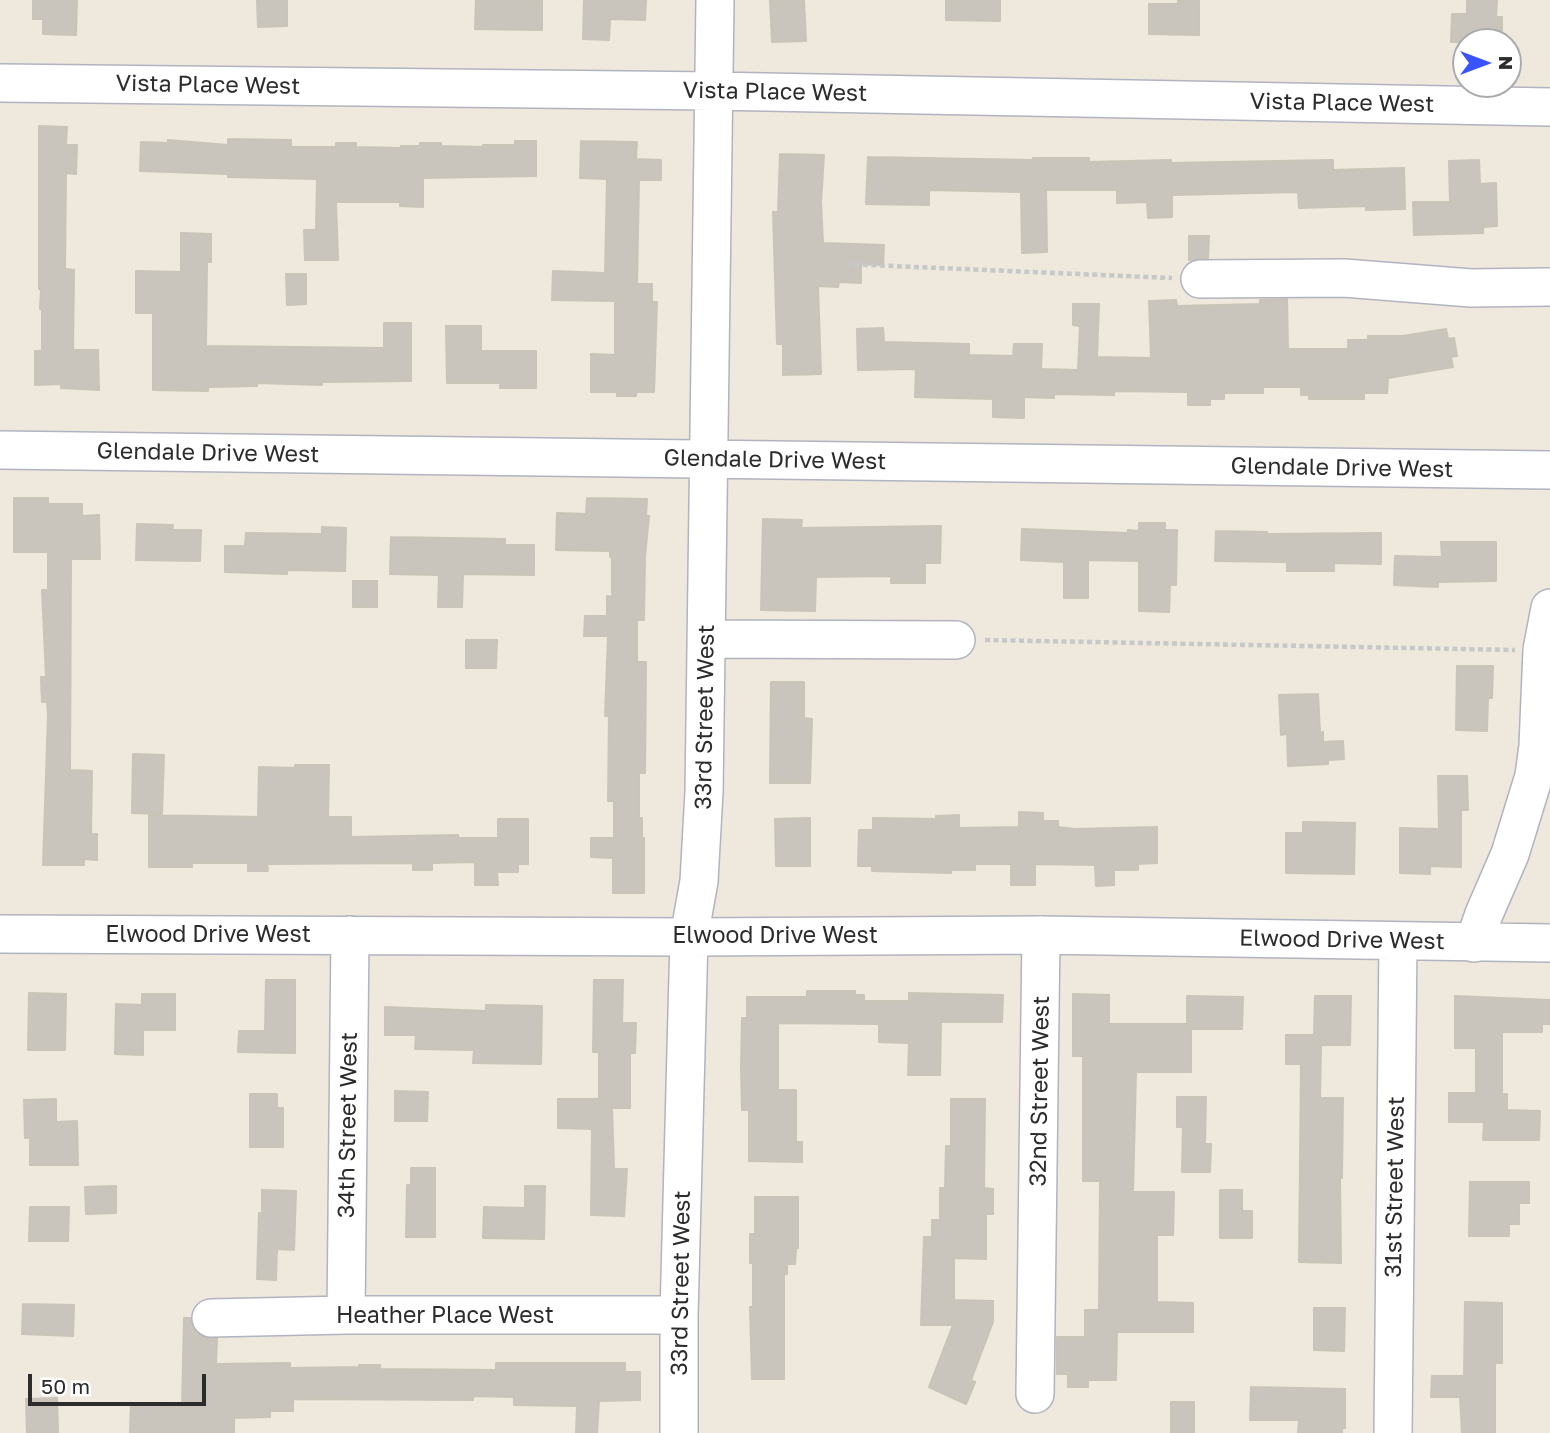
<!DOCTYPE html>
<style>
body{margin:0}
#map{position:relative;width:1550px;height:1433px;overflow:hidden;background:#eee8dd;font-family:"Golos Text",sans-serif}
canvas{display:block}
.north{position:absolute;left:1452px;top:28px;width:70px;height:70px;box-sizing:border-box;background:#fff;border:2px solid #ababab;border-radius:50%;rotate:90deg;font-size:19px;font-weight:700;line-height:28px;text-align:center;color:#2c2c2c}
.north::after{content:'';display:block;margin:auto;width:24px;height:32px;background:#3953ff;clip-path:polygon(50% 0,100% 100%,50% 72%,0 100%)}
.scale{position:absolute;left:28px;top:1374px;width:178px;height:32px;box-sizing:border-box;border:4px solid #2c2c2c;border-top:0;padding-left:9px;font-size:21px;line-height:24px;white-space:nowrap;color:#2c2c2c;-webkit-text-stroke:5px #fff;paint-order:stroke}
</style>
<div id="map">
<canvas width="1550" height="1433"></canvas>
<div class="north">N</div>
<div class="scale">50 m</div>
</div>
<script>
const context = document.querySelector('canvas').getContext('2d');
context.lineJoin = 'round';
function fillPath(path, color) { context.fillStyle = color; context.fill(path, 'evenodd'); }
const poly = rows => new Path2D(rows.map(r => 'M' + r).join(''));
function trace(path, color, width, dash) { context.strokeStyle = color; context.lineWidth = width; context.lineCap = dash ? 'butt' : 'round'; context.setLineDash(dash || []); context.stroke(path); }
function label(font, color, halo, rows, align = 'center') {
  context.font = font + ' "Golos Text",sans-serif'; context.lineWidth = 6; context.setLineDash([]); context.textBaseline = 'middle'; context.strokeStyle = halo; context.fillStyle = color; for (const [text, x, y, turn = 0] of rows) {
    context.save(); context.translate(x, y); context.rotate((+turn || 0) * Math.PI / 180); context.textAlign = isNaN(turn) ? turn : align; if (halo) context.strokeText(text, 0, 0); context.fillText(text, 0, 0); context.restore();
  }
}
const building = poly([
 [33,0,77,0,76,35,43,34,43,19,33,19,33,0],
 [257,0,287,0,287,26,258,27,257,0],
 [476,0,542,0,542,30,475,29,476,0],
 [584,0,646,0,645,20,610,19,609,40,583,39,584,0],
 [770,0,804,0,806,41,772,42,770,0],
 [946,0,1000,0,1000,21,946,20,946,0],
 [1178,0,1199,0,1199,35,1149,34,1149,4,1178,4,1178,0],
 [1467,0,1497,0,1496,17,1502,17,1502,42,1451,42,1452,14,1467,14,1467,0],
 [39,126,67,127,66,145,77,145,76,174,66,173,65,269,74,270,73,350,98,350,99,390,61,388,61,384,35,385,35,351,42,351,42,309,40,309,41,289,39,289,39,126],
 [228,139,291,140,291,147,336,147,336,143,356,143,356,147,401,148,401,146,420,146,420,143,441,143,441,146,483,147,483,145,515,145,515,141,536,141,536,176,423,178,423,207,400,206,400,202,336,202,338,260,305,260,304,230,316,230,317,179,228,177,228,174,140,171,141,142,168,143,168,140,228,145,228,139],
 [581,141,637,142,636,159,661,160,661,180,639,180,637,284,652,284,652,302,657,302,654,392,636,392,636,396,617,396,617,392,591,392,591,354,615,355,615,301,552,300,553,271,605,273,607,179,580,178,581,141],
 [780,154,824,155,821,202,823,243,884,245,883,265,861,264,861,283,839,282,838,287,818,286,821,374,783,375,783,344,777,344,773,212,778,212,780,154],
 [868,157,1033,160,1033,158,1089,158,1089,162,1171,160,1171,163,1333,160,1333,170,1404,168,1405,209,1366,210,1366,206,1299,208,1298,192,1172,195,1172,217,1148,218,1147,202,1117,203,1117,190,1046,190,1047,252,1022,253,1021,192,929,190,929,205,866,204,868,157],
 [1479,160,1480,184,1496,183,1497,226,1483,227,1483,233,1414,235,1413,202,1450,202,1449,161,1479,160],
 [181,233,211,234,211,262,207,262,206,346,384,348,384,323,411,323,411,381,322,382,322,385,257,383,257,386,208,387,208,391,153,390,153,313,136,313,136,271,181,272,181,233],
 [1189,236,1209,236,1208,258,1189,260,1189,236],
 [286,274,306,274,306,304,287,305,286,274],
 [1287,299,1288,349,1348,349,1348,340,1368,340,1368,336,1403,336,1446,329,1448,339,1454,338,1457,356,1451,357,1453,367,1388,378,1387,393,1364,393,1364,399,1309,399,1309,395,1301,395,1301,387,1263,387,1263,393,1224,393,1224,399,1210,399,1210,405,1188,405,1188,392,1114,391,1114,395,1054,394,1054,398,1024,397,1024,418,993,417,993,399,915,397,916,369,858,370,857,329,883,328,884,342,969,344,969,355,1013,356,1014,344,1042,344,1041,369,1078,370,1080,326,1073,325,1073,304,1099,304,1097,357,1151,358,1149,301,1176,300,1177,306,1260,304,1260,300,1287,299],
 [446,326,481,326,481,351,536,351,536,388,500,388,500,383,447,383,446,326],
 [14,498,48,498,48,504,82,504,82,516,99,515,100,559,71,559,70,770,92,771,91,834,97,834,97,860,84,859,84,865,43,865,48,715,47,702,42,702,41,677,46,677,42,590,48,590,48,552,14,552,14,498],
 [587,498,647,499,646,516,649,516,645,557,644,620,637,620,637,662,646,662,645,773,639,773,639,818,642,818,642,838,644,838,644,893,613,893,613,858,591,857,591,838,614,838,614,801,608,801,609,716,605,716,608,636,584,636,585,616,607,616,607,596,612,597,612,557,610,557,610,551,556,550,557,513,586,514,587,498],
 [763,519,802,520,801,528,941,526,940,563,925,563,925,583,891,583,891,576,816,577,815,611,761,610,763,519],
 [1139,523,1165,523,1165,530,1177,530,1176,585,1170,585,1169,612,1139,611,1139,561,1088,560,1088,598,1064,598,1064,562,1021,560,1022,529,1128,533,1128,530,1139,531,1139,523],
 [137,524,173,525,172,530,201,530,200,561,136,560,137,524],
 [322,527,346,528,345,571,287,570,287,574,225,572,225,546,245,546,246,533,322,534,322,527],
 [1216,531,1267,532,1267,534,1381,533,1381,564,1334,563,1334,571,1287,571,1287,562,1215,561,1216,531],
 [391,537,505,539,505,545,534,545,534,575,463,574,462,607,438,607,439,575,390,574,391,537],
 [1441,542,1496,542,1496,581,1438,582,1438,587,1394,585,1395,556,1442,557,1441,542],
 [353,581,377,581,377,607,353,607,353,581],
 [466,640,497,640,496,668,466,668,466,640],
 [1457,666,1493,666,1492,698,1488,698,1487,731,1456,730,1457,666],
 [771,682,804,682,804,718,812,719,810,783,770,783,771,682],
 [1318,694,1320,733,1323,732,1323,742,1343,741,1344,759,1328,760,1328,764,1288,766,1287,734,1281,735,1279,695,1318,694],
 [133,754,164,755,162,814,132,813,133,754],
 [295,765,329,765,328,817,351,817,351,837,458,835,458,838,498,838,498,819,528,819,528,864,518,864,518,872,497,872,498,885,475,885,475,862,432,863,432,870,413,870,413,863,267,864,268,871,248,871,248,863,192,863,192,867,149,867,149,815,258,817,259,767,295,768,295,765],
 [1438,776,1467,776,1468,810,1461,810,1461,867,1430,866,1430,874,1400,873,1400,828,1439,829,1438,776],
 [1019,812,1043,813,1043,821,1058,821,1058,827,1075,829,1157,827,1157,863,1138,864,1138,870,1114,870,1114,885,1096,886,1095,865,1035,864,1035,885,1011,885,1011,864,975,864,975,870,951,870,951,873,872,871,872,866,858,866,859,830,873,830,873,818,936,819,936,816,959,815,959,828,1019,827,1019,812],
 [810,818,810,866,776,866,775,819,810,818],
 [1303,822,1355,823,1354,874,1286,873,1286,833,1303,833,1303,822],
 [266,980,295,980,295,1053,238,1052,239,1031,265,1031,266,980],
 [594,980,623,980,622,1023,636,1023,635,1053,630,1053,630,1108,612,1108,614,1169,627,1169,624,1216,591,1215,592,1129,558,1128,558,1099,599,1099,599,1052,593,1052,594,980],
 [807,991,855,991,855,995,864,995,864,1001,909,1001,909,993,1003,995,1002,1022,941,1022,940,1075,908,1075,909,1043,879,1042,879,1024,778,1023,778,1090,796,1090,796,1142,802,1142,802,1162,749,1161,749,1110,742,1110,741,1068,742,1018,747,1018,747,997,807,997,807,991],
 [29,993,66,994,65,1050,28,1050,29,993],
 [142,994,175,994,175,1030,143,1030,143,1055,115,1054,116,1004,142,1005,142,994],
 [1073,994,1109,995,1109,1024,1187,1024,1187,996,1243,997,1242,1029,1191,1029,1191,1072,1136,1072,1133,1192,1174,1192,1173,1235,1157,1235,1157,1302,1193,1303,1193,1332,1117,1332,1116,1380,1088,1380,1088,1387,1068,1387,1068,1374,1057,1374,1057,1337,1085,1337,1085,1310,1099,1310,1100,1181,1083,1181,1083,1056,1073,1056,1073,994],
 [1315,996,1351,996,1350,1045,1321,1045,1320,1098,1343,1098,1342,1178,1340,1178,1341,1263,1299,1262,1301,1064,1286,1064,1286,1035,1314,1035,1315,996],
 [1455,996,1550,1000,1550,1024,1542,1024,1542,1032,1502,1032,1502,1094,1507,1094,1507,1110,1540,1111,1539,1140,1483,1140,1484,1122,1449,1122,1449,1093,1476,1093,1476,1048,1455,1048,1455,996],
 [486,1005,542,1006,541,1064,473,1063,474,1050,415,1049,416,1035,385,1035,385,1007,486,1011,486,1005],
 [395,1091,428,1092,427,1121,395,1121,395,1091],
 [250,1094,277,1094,277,1108,283,1108,283,1147,250,1147,250,1094],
 [1177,1097,1206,1097,1205,1144,1211,1144,1210,1172,1182,1172,1183,1127,1177,1127,1177,1097],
 [56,1099,56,1122,77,1121,78,1165,30,1165,30,1138,25,1138,24,1100,56,1099],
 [951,1099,985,1099,984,1188,993,1189,993,1214,986,1214,986,1259,954,1258,954,1300,993,1301,993,1322,971,1380,975,1382,966,1404,929,1387,953,1325,921,1325,924,1237,932,1237,932,1220,940,1220,940,1188,945,1188,946,1146,951,1146,951,1099],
 [411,1168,435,1168,435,1237,406,1237,407,1185,411,1185,411,1168],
 [1470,1182,1529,1182,1529,1203,1519,1203,1519,1224,1509,1224,1509,1236,1469,1236,1470,1182],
 [116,1186,116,1213,86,1214,85,1187,116,1186],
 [525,1186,545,1186,544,1239,483,1238,484,1207,525,1208,525,1186],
 [262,1190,296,1191,294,1250,277,1249,276,1280,257,1279,259,1213,262,1214,262,1190],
 [1220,1190,1242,1190,1242,1211,1252,1211,1252,1238,1220,1238,1220,1190],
 [755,1197,798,1197,798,1248,796,1248,795,1264,787,1264,787,1274,784,1274,784,1379,752,1379,750,1307,753,1307,753,1263,750,1263,750,1234,755,1234,755,1197],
 [30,1207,69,1207,68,1241,29,1241,30,1207],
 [1465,1302,1502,1303,1502,1363,1495,1363,1495,1433,1462,1433,1460,1397,1431,1397,1432,1376,1464,1376,1465,1302],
 [23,1304,74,1305,73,1336,22,1334,23,1304],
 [1314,1308,1345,1308,1344,1351,1314,1350,1314,1308],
 [184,1318,190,1318,193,1328,200,1336,217,1339,216,1364,290,1363,290,1368,359,1367,359,1365,380,1365,380,1369,496,1370,496,1363,625,1363,625,1372,640,1372,640,1400,599,1401,597,1433,576,1433,577,1406,514,1405,514,1397,473,1396,473,1400,293,1399,293,1411,270,1411,270,1417,234,1418,234,1433,130,1433,131,1404,182,1406,184,1318],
 [1251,1387,1345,1389,1345,1428,1342,1428,1342,1433,1298,1433,1299,1420,1250,1420,1251,1387],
 [57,1398,58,1433,27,1433,26,1399,57,1398],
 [1171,1402,1194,1402,1194,1433,1171,1433,1171,1402]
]);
fillPath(building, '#c9c5bd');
trace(building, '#c9c4b7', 2);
const minor = poly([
 [0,83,713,91,1550,107],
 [1200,279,1344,278,1471,288,1550,287],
 [0,450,1550,470],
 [707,639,956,640],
 [0,934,689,937,1041,935,1550,943],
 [1474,943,1484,914,1510,854,1534,776,1538,746,1542,650,1550,608],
 [346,1315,350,935],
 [211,1318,346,1315,679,1315],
 [1035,1394,1041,935],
 [679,1433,679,1315,689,937,699,881,704,792,715,0],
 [1393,1433,1398,941]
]);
trace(minor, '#b2b3c0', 40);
trace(poly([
 [846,264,1172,278],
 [985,640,1515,650]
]), '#c8c8c8', 4.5, [5, 3.5]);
trace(minor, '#fff', 37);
label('23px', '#2c2c2c', '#fff', [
 ["Vista Place West",208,85,1],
 ["Vista Place West",775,92,1],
 ["Vista Place West",1342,103,1],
 ["Glendale Drive West",208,453,1],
 ["Glendale Drive West",775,460,1],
 ["Glendale Drive West",1342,468,1],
 ["33rd Street West",705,717,-89],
 ["Elwood Drive West",208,935],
 ["Elwood Drive West",775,936],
 ["Elwood Drive West",1342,940,1],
 ["32nd Street West",1040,1091,-89],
 ["34th Street West",348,1125,-89],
 ["31st Street West",1395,1187,-89],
 ["33rd Street West",681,1283,-89],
 ["Heather Place West",445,1316]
]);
</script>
